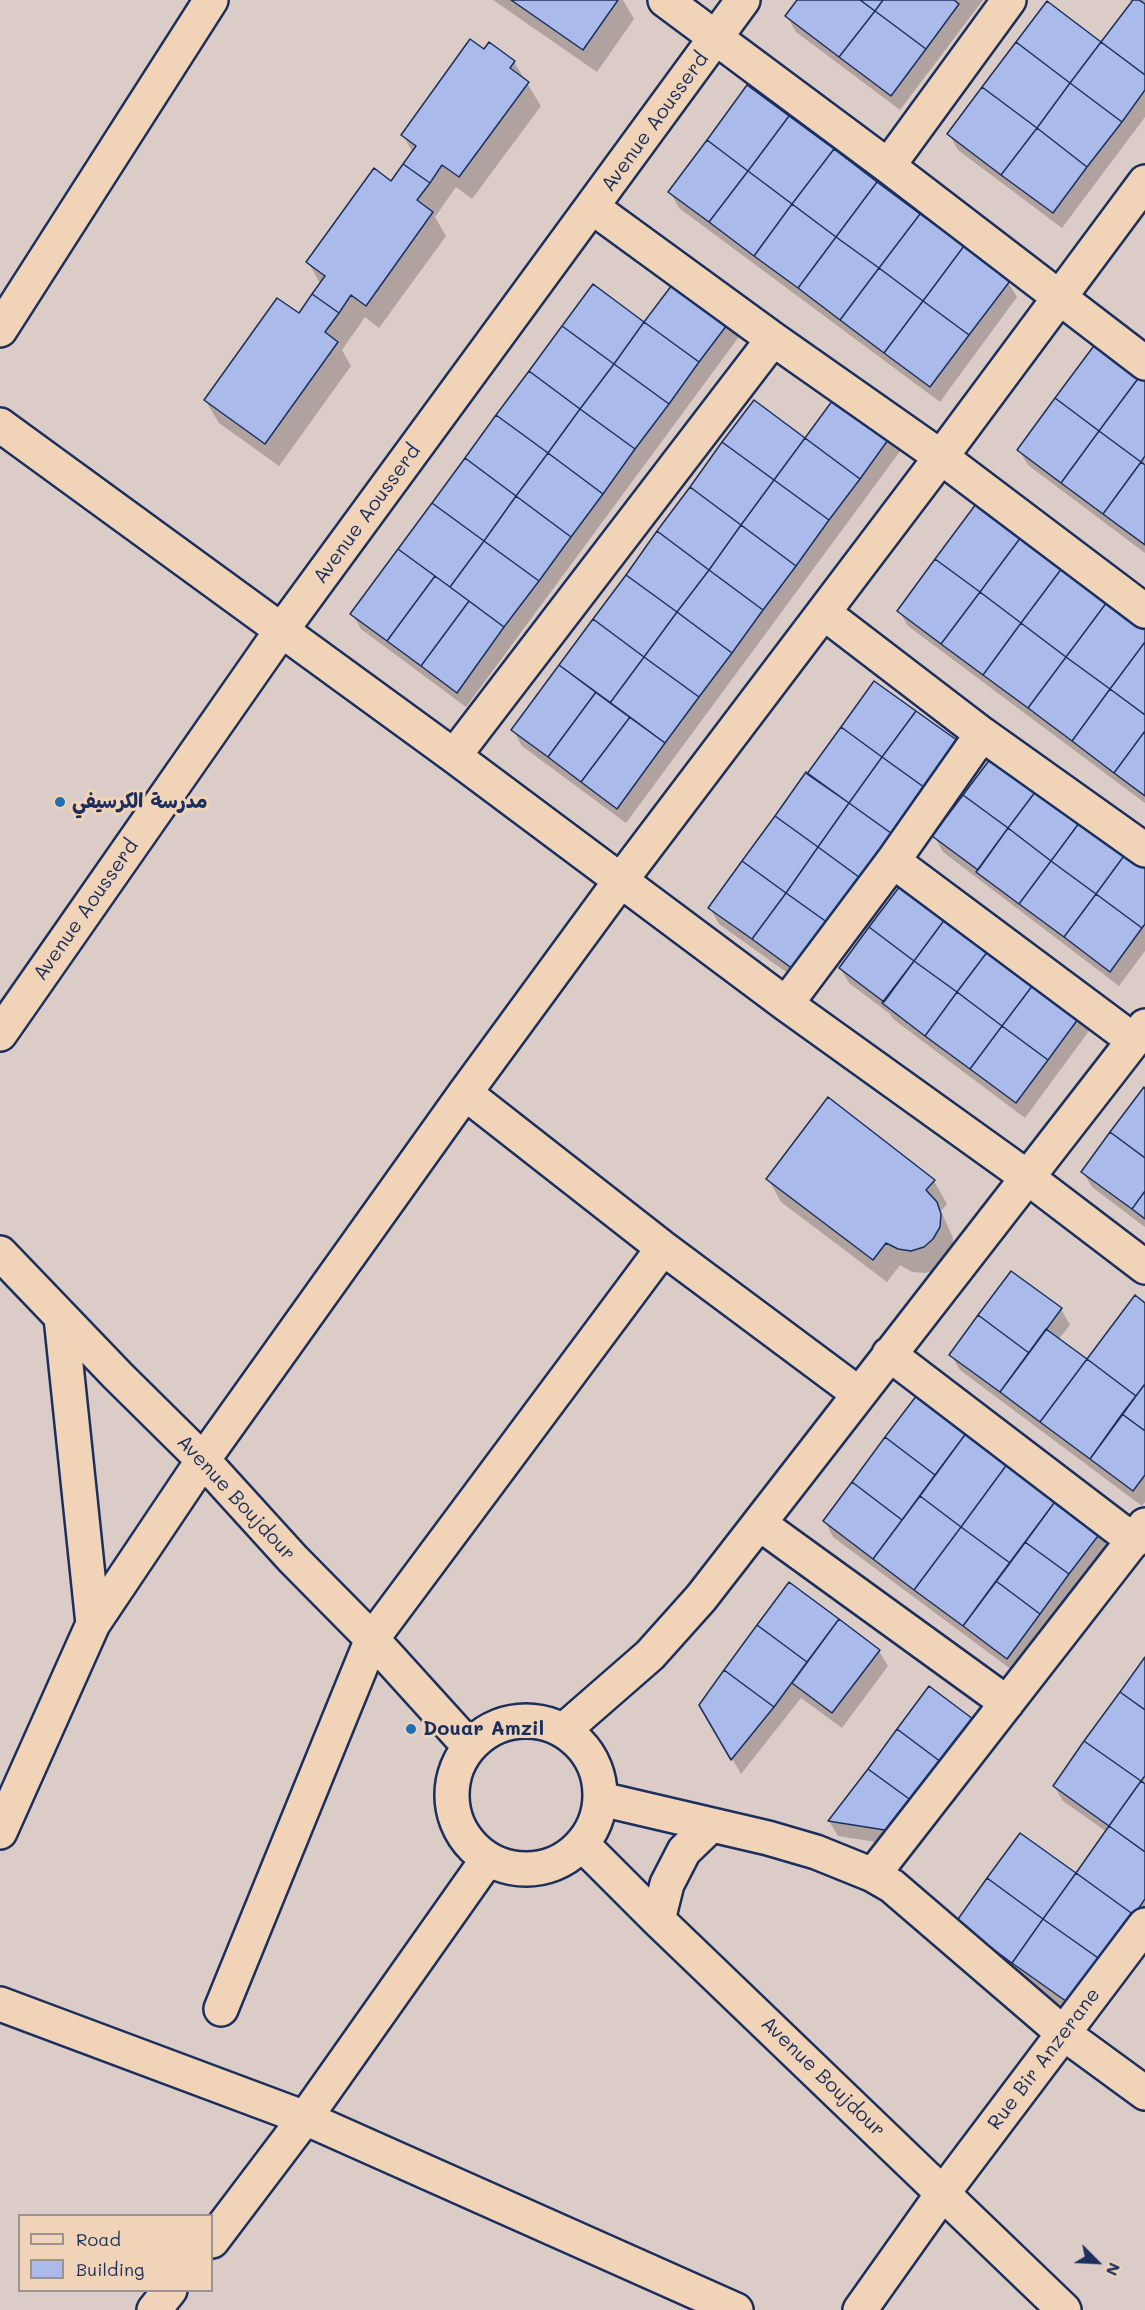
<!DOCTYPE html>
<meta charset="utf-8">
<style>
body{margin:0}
#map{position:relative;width:1145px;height:2310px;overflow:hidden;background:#dcccc7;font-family:Mali,sans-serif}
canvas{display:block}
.legend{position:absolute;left:18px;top:2214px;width:195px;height:78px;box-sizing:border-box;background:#f1d4b8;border:2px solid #9b9294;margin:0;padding:8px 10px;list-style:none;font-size:18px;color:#1b2f5e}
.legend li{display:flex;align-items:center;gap:12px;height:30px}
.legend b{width:30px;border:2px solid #9b9294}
.north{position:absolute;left:1067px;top:2232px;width:60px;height:60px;-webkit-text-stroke:4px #f1d4b8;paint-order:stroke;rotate:114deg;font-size:16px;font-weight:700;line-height:24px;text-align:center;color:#1b2f5e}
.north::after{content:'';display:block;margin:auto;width:21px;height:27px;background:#1b2f5e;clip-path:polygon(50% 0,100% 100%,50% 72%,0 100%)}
</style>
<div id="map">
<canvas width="1145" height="2310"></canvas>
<ul class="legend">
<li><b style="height:8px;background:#f1d4b8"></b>Road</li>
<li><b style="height:16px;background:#aabaea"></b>Building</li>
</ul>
<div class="north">N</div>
</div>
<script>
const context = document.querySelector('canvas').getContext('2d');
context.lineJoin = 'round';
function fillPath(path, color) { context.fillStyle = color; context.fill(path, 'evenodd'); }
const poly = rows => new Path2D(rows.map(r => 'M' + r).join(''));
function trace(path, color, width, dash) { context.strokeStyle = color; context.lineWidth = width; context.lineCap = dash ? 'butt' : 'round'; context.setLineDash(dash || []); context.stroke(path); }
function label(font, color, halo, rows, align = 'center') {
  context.font = font + ' Mali,"Playpen Sans Arabic",sans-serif'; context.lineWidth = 6; context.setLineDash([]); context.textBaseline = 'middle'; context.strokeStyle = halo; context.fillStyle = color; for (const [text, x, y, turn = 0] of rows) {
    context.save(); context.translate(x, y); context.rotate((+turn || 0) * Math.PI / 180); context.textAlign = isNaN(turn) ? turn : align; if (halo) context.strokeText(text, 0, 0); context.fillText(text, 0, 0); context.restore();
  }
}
fillPath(poly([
 [493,0,623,0,634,19,597,72],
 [799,0,983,0,900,110,796,32,787,16],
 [1129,0,1145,0,1145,117,1062,228,958,150,949,134,1102,44,1133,3],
 [484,51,514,62,541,106,472,199,456,187,435,217,446,236,379,328,365,317,342,350,351,366,279,466,219,423,205,400,300,315,321,285,308,262,392,183,413,153,403,135],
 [670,192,1008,282,1017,297,940,402,679,208],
 [678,279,741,334,466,707,361,629,352,614,645,324],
 [1145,381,1145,553,1028,465,1019,450],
 [892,434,901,450,626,823,522,746,513,730,805,441],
 [899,611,1145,632,1145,803,908,626],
 [874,683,807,987,719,924,710,908],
 [934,836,1145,862,1145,951,1119,986,943,852],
 [840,968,1080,1016,1089,1031,1025,1118,893,1019,890,1014,849,983],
 [1145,1088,1145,1227,1092,1187,1083,1172],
 [768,1179,934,1181,947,1204,941,1211,953,1238,952,1251,937,1270,925,1273,912,1272,900,1265,887,1282,781,1202],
 [1145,1305,1145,1502,1142,1506,960,1370,951,1355,1061,1309,1070,1325,1058,1340,1087,1362],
 [917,1397,1100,1533,1108,1548,1016,1673,833,1537,825,1521],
 [789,1584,879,1651,888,1666,842,1728,801,1698,741,1774,701,1705],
 [1145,1659,1145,1927,1080,2019,967,1938,1076,1875,1107,1832,1063,1801,1054,1786],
 [972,1720,981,1735,900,1846,838,1836,829,1821]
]), '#0003');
const building = poly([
 [511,0,618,0,583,50,511,0],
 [797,0,860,0,875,11,839,57,785,16,797,0],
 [860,0,883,0,875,11,860,0],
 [883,0,954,0,959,4,926,49,875,11,883,0],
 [1133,0,1139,0,1145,4,1145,75,1101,42,1133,0],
 [1047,1,1101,42,1070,83,1016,42,1047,1],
 [875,11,926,49,891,96,839,57,875,11],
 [470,39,484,49,489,42,515,61,510,68,529,82,459,177,442,165,430,183,403,164,416,146,401,135,470,39],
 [1016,42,1070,83,1037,128,982,87,1016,42],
 [1101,42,1145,75,1145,90,1122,122,1070,83,1101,42],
 [1070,83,1122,122,1087,167,1037,128,1070,83],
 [747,85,789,116,748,171,707,140,747,85],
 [982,87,1037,128,1001,175,947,134,982,87],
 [789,116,834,149,792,204,748,171,789,116],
 [1037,128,1087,167,1053,213,1001,175,1037,128],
 [707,140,748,171,709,222,668,192,707,140],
 [834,149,877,182,836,237,792,204,834,149],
 [403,164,430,183,417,200,433,212,366,306,351,295,339,313,312,294,325,276,306,262,374,168,391,181,403,164],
 [748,171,792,204,754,256,709,222,748,171],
 [877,182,920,214,879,268,836,237,877,182],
 [792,204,836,237,798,288,754,256,792,204],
 [920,214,964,246,923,301,879,268,920,214],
 [836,237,879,268,840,320,798,288,836,237],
 [964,246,1010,281,969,335,923,301,964,246],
 [879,268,923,301,884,353,840,320,879,268],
 [678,277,733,317,699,362,644,322,678,277],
 [593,284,644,322,614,364,562,326,593,284],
 [312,294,339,313,325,332,338,342,265,444,204,400,277,298,299,313,312,294],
 [923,301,969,335,930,387,884,353,923,301],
 [644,322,699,362,669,404,614,364,644,322],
 [562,326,614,364,580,409,529,371,562,326],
 [1096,343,1140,376,1099,431,1055,398,1096,343],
 [614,364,669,404,635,449,580,409,614,364],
 [529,371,580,409,548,453,496,415,529,371],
 [1140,376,1145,380,1145,456,1141,462,1099,431,1140,376],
 [838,393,893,433,860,479,805,438,838,393],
 [1055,398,1099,431,1061,483,1017,450,1055,398],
 [754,400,805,438,774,480,722,442,754,400],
 [580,409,635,449,603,494,548,453,580,409],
 [496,415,548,453,516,496,465,458,496,415],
 [1099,431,1141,462,1103,514,1061,483,1099,431],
 [805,438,860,479,829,520,774,480,805,438],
 [722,442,774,480,741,525,690,487,722,442],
 [548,453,603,494,571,537,516,496,548,453],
 [465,458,516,496,484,541,432,503,465,458],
 [1141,462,1145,465,1145,545,1103,514,1141,462],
 [774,480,829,520,796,566,741,525,774,480],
 [690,487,741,525,709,570,657,531,690,487],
 [516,496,571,537,539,581,484,541,516,496],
 [432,503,484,541,450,587,398,549,432,503],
 [976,504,1021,537,980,592,935,559,976,504],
 [741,525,796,566,763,610,709,570,741,525],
 [657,531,709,570,677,612,626,575,657,531],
 [1021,537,1062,568,1021,623,980,592,1021,537],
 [484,541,539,581,504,627,450,587,484,541],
 [398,549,435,576,387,641,350,614,398,549],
 [935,559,980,592,941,644,897,611,935,559],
 [1062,568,1107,602,1066,657,1021,623,1062,568],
 [709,570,763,610,732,653,677,612,709,570],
 [626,575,677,612,644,657,593,619,626,575],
 [435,576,469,601,421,666,387,641,435,576],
 [980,592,1021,623,983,675,941,644,980,592],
 [469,601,504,627,457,693,421,666,469,601],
 [1107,602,1145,630,1145,642,1110,689,1066,657,1107,602],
 [677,612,732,653,699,697,644,657,677,612],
 [593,619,644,657,610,703,559,665,593,619],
 [1021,623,1066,657,1028,708,983,675,1021,623],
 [1145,642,1145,715,1110,689,1145,642],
 [644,657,699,697,665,743,610,703,644,657],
 [1066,657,1110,689,1072,741,1028,708,1066,657],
 [559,665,596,692,548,757,511,730,559,665],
 [874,681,916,711,882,757,841,727,874,681],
 [1110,689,1145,715,1145,731,1114,773,1072,741,1110,689],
 [596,692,630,717,581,782,548,757,596,692],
 [916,711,961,743,928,790,882,757,916,711],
 [630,717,665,743,617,809,581,782,630,717],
 [841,727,882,757,849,803,807,774,841,727],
 [1145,731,1145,796,1114,773,1145,731],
 [997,750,1042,783,1008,828,963,795,997,750],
 [882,757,928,790,895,836,849,803,882,757],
 [806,772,849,803,818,847,775,816,806,772],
 [1042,783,1085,815,1051,861,1008,828,1042,783],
 [963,795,1008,828,978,870,932,836,963,795],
 [849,803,895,836,863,880,818,847,849,803],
 [1085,815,1129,849,1096,894,1051,861,1085,815],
 [775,816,818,847,786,893,742,861,775,816],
 [1008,828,1051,861,1019,904,976,872,1008,828],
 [818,847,863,880,831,925,786,893,818,847],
 [1129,849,1145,861,1145,924,1142,928,1096,894,1129,849],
 [742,861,786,893,752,939,708,908,742,861],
 [1051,861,1096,894,1064,937,1019,904,1051,861],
 [903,882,948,915,914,961,869,927,903,882],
 [786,893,831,925,797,972,752,939,786,893],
 [1096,894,1142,928,1110,972,1064,937,1096,894],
 [948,915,991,947,957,992,914,961,948,915],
 [869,927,914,961,884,1002,839,968,869,927],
 [991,947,1036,981,1002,1026,957,992,991,947],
 [914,961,957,992,925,1036,882,1003,914,961],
 [1036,981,1081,1015,1048,1060,1002,1026,1036,981],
 [957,992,1002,1026,970,1069,925,1036,957,992],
 [1002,1026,1048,1060,1016,1103,970,1069,1002,1026],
 [1144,1087,1145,1089,1145,1158,1110,1132,1144,1087],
 [828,1097,935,1180,926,1190,937,1202,941,1214,940,1227,933,1239,924,1247,911,1251,898,1249,886,1243,873,1260,766,1179,828,1097],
 [1110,1132,1145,1158,1145,1191,1132,1209,1081,1172,1110,1132],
 [1145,1191,1145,1219,1132,1209,1145,1191],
 [1011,1271,1062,1308,1029,1353,978,1315,1011,1271],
 [1135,1295,1145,1303,1145,1384,1136,1396,1087,1359,1135,1295],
 [978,1315,1029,1353,1000,1392,949,1355,978,1315],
 [1046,1329,1087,1359,1040,1422,1000,1392,1046,1329],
 [1087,1359,1136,1396,1090,1459,1040,1422,1087,1359],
 [1145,1384,1145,1431,1122,1414,1145,1384],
 [917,1395,967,1432,935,1475,885,1437,917,1395],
 [1122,1414,1145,1431,1145,1475,1133,1491,1090,1459,1122,1414],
 [967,1432,1008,1463,961,1527,920,1496,967,1432],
 [885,1437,935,1475,902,1520,852,1482,885,1437],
 [1008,1463,1057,1499,1010,1563,961,1527,1008,1463],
 [852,1482,902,1520,873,1559,823,1521,852,1482],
 [920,1496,961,1527,914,1590,873,1559,920,1496],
 [1057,1499,1101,1532,1069,1574,1025,1542,1057,1499],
 [961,1527,1010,1563,963,1626,914,1590,961,1527],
 [1025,1542,1069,1574,1040,1614,996,1581,1025,1542],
 [996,1581,1040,1614,1007,1659,963,1626,996,1581],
 [789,1582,839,1619,807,1662,757,1625,789,1582],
 [839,1619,880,1650,832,1713,792,1683,839,1619],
 [757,1625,807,1662,774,1707,724,1670,757,1625],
 [1145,1657,1145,1710,1120,1692,1145,1657],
 [724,1670,774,1707,731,1760,699,1705,724,1670],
 [929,1686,973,1719,941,1762,897,1729,929,1686],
 [1120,1692,1145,1710,1145,1776,1141,1781,1084,1741,1120,1692],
 [897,1729,941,1762,912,1801,868,1769,897,1729],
 [1084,1741,1141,1781,1109,1826,1053,1786,1084,1741],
 [868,1769,912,1801,891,1831,828,1821,868,1769],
 [1141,1781,1145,1784,1145,1852,1109,1826,1141,1781],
 [1109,1826,1145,1852,1145,1899,1134,1915,1076,1873,1109,1826],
 [1020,1833,1076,1873,1043,1919,987,1878,1020,1833],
 [1076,1873,1134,1915,1101,1960,1043,1919,1076,1873],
 [987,1878,1043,1919,1012,1963,956,1922,987,1878],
 [1043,1919,1101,1960,1070,2004,1012,1963,1043,1919]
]);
fillPath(building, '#aabaea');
trace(building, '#1b2f5e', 1.5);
const minor = poly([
 [665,0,888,166,1145,363],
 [888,166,1009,0],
 [592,207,773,339,941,457,1145,611],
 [0,330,211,0],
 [0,425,454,756,786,1004,1027,1177,1145,1267],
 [824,613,982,734,1145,850],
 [454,756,773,339],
 [893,861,1133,1040],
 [786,1004,893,861,982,734],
 [0,1034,281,631,743,0],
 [465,1093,663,1248,859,1394],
 [0,1253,118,1376,203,1460,293,1559,372,1639,469,1746],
 [889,1354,1134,1541],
 [760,1524,1007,1703],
 [93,1624,203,1460,465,1093,621,880,941,457,1145,182],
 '452 1795a74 74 0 1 1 148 0a74 74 0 1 1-148 0Z',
 [564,1730,650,1655,701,1598,1145,1026],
 [601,1799,768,1838,816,1852,873,1875,892,1886,1063,2033,1145,2093],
 [0,1832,93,1624,61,1317],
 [582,1844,658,1920,1064,2310],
 [873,1875,1145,1525],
 [658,1920,667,1884,684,1851,710,1826],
 [0,2004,305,2118,736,2310],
 [221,2009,372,1639,663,1248],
 [212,2241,305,2118,487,1860],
 [154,2310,170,2290],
 [860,2310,943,2193,1145,1925]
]);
trace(minor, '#1b2f5e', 38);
trace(minor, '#f1d4b8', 33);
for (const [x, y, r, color] of [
 [60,802,6,"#1f6fb2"],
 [411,1729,6,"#1f6fb2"]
]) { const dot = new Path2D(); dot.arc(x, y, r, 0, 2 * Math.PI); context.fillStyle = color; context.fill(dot); trace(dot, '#f1d4b8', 2); }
label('20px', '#1b2f5e', '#f1d4b8', [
 ["Avenue Aousserd",655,122,-54],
 ["Avenue Aousserd",367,514,-54],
 ["Avenue Aousserd",86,910,-55],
 ["Avenue Boujdour",236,1498,47],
 ["Rue Bir Anzerane",1044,2059,-53],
 ["Avenue Boujdour",823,2077,44]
]);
label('bold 20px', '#1b2f5e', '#f1d4b8', [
 ["مدرسة الكرسيفي",72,802],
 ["Douar Amzil",423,1729]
], 'left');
</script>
